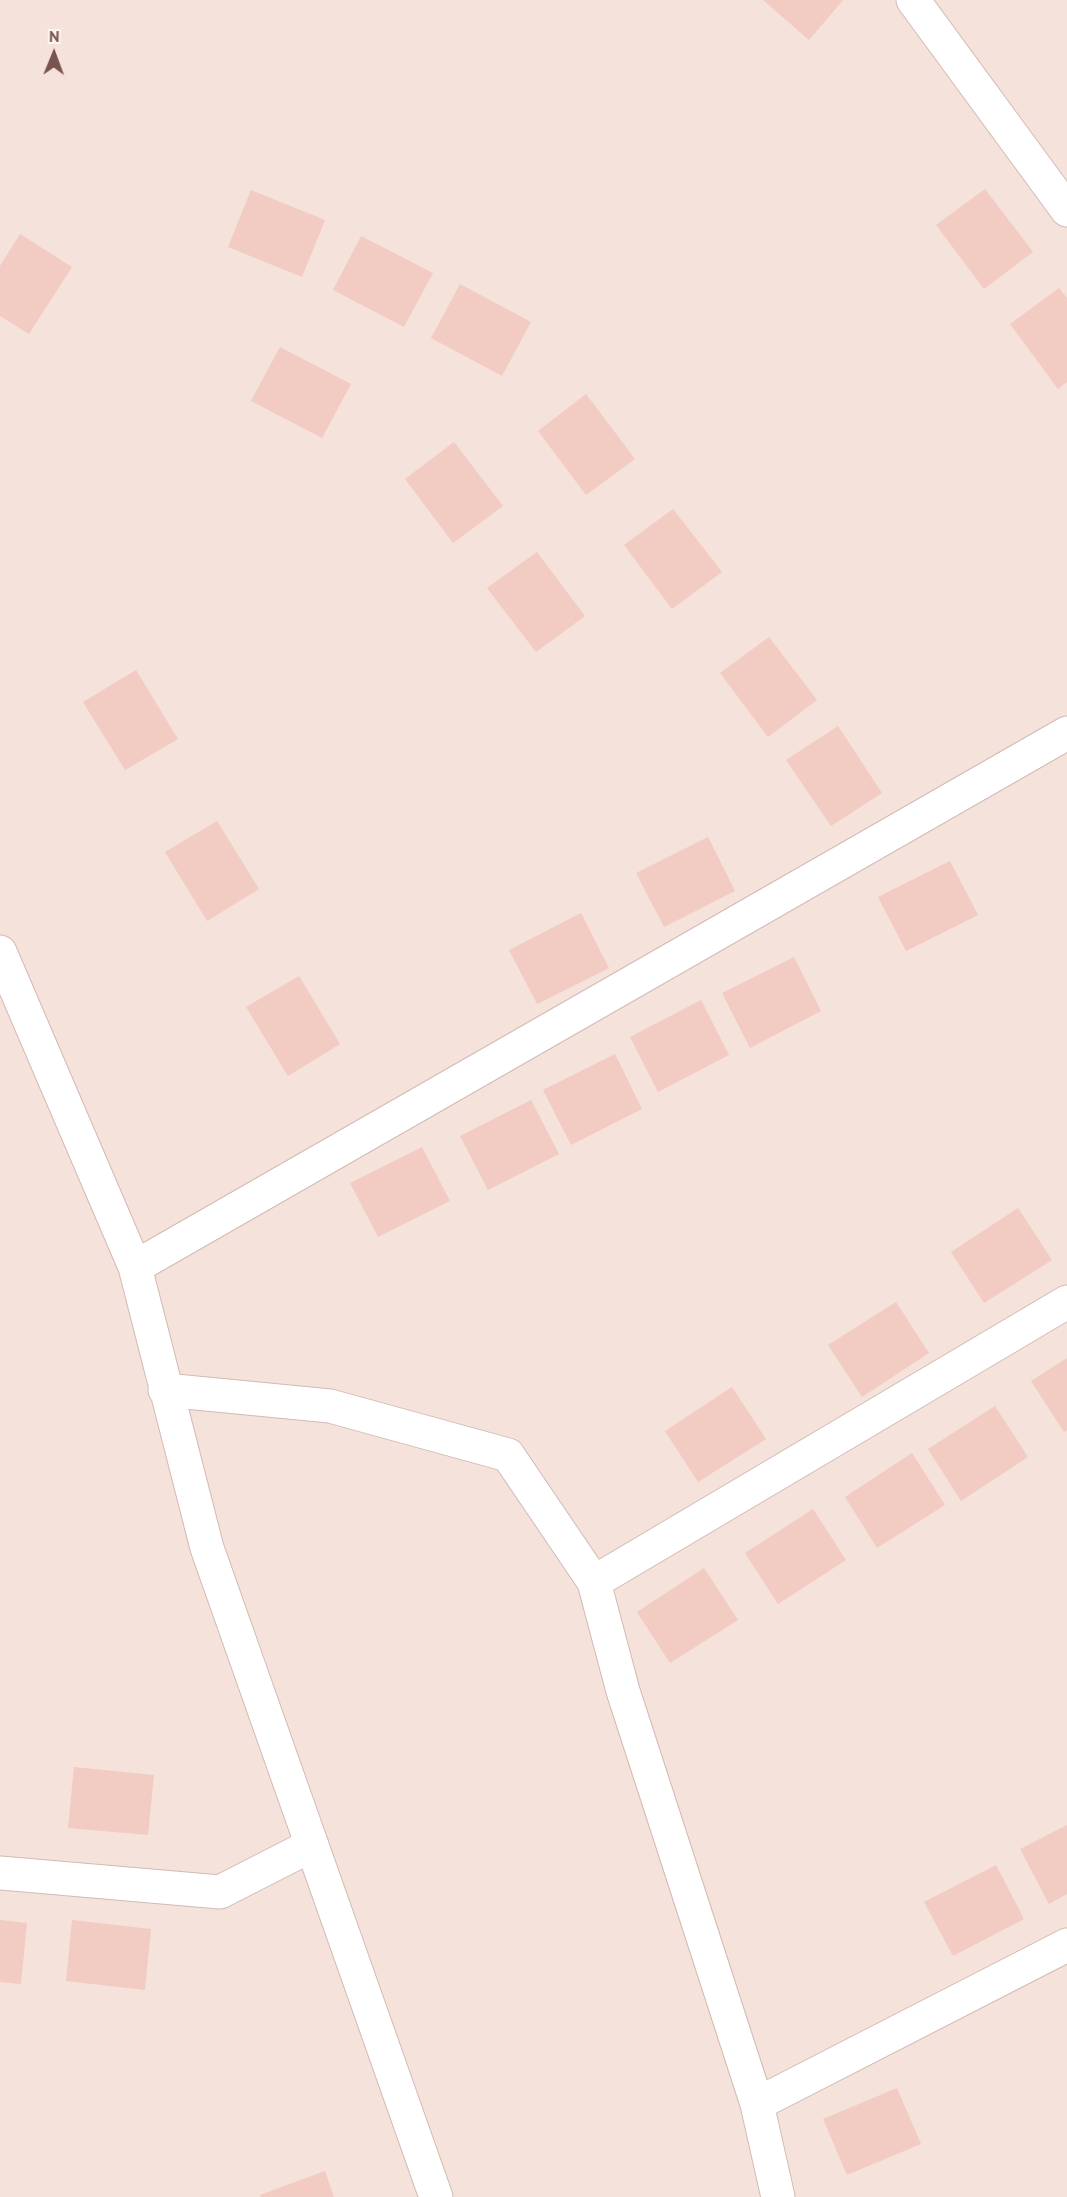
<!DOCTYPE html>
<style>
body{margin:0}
#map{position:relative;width:1067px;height:2197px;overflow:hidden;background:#fdf2ec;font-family:"PT Sans",sans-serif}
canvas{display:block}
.north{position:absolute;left:24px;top:24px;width:60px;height:60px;-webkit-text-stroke:4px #fff7f3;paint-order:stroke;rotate:1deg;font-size:16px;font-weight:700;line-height:24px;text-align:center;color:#79534d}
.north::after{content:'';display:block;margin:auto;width:21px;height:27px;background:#79534d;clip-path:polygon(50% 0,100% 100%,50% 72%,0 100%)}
</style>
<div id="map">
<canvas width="1067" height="2197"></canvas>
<div class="north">N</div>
</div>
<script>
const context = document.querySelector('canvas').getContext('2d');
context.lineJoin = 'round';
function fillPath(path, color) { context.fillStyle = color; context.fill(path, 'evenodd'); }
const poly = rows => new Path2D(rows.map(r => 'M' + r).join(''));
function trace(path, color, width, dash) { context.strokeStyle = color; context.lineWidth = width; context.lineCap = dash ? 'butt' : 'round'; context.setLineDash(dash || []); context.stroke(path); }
fillPath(poly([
 [0,0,1067,0,1067,2197,0,2197]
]), '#f5e2da');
fillPath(poly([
 [763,0,843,0,809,40],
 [985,189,1033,252,984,289,936,225],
 [251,190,325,220,302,277,228,247],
 [20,234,72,267,29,334,0,316,0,266],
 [361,236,433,273,404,327,333,290],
 [460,284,531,322,502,376,431,338],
 [1059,288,1067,298,1067,382,1058,389,1010,324],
 [280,347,351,384,322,438,251,401],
 [586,394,635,459,586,495,538,431],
 [454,442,503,506,453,543,405,479],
 [673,509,722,572,672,609,624,545],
 [537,552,585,616,536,652,487,588],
 [769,637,817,700,768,737,720,673],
 [136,670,178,739,125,770,83,702],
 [838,726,882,793,831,826,786,760],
 [217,821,259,889,207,921,165,852],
 [708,837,735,891,664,927,636,873],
 [950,861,978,915,906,951,878,897],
 [581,913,609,968,537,1004,509,950],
 [794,957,821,1011,750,1048,722,993],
 [299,976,340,1044,288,1076,246,1007],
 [701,1000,729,1055,658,1092,630,1037],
 [615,1054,642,1109,571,1145,543,1090],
 [531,1100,559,1154,488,1190,460,1136],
 [422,1147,450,1201,378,1237,350,1183],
 [1018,1208,1052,1260,984,1303,951,1252],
 [896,1302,929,1353,862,1397,828,1345],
 [1067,1358,1067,1430,1064,1432,1031,1381],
 [732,1387,766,1439,698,1482,665,1431],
 [995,1406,1028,1457,961,1501,928,1449],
 [912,1453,945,1505,877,1548,845,1497],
 [813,1509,846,1560,778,1604,745,1553],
 [704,1568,738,1620,670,1663,637,1612],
 [74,1767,154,1775,148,1835,68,1828],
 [1067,1825,1067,1894,1049,1904,1020,1849],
 [996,1865,1024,1919,953,1956,924,1902],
 [0,1920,27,1923,21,1984,0,1982],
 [72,1920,151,1929,145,1990,66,1981],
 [897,2088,921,2144,847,2175,823,2119],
 [325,2171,334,2197,261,2197,260,2195]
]), '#f2cbc3');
const minor = poly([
 [913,0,1067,210],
 [0,952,135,1267,207,1548,436,2197],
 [135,1267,1067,733],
 [165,1390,330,1406,508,1455,594,1582,623,1691,757,2104,778,2197],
 [594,1582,1067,1302],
 [0,1873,220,1892,312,1845],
 [757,2104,1067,1945]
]);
trace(minor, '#d2bab3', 35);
trace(minor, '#fff', 33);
</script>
